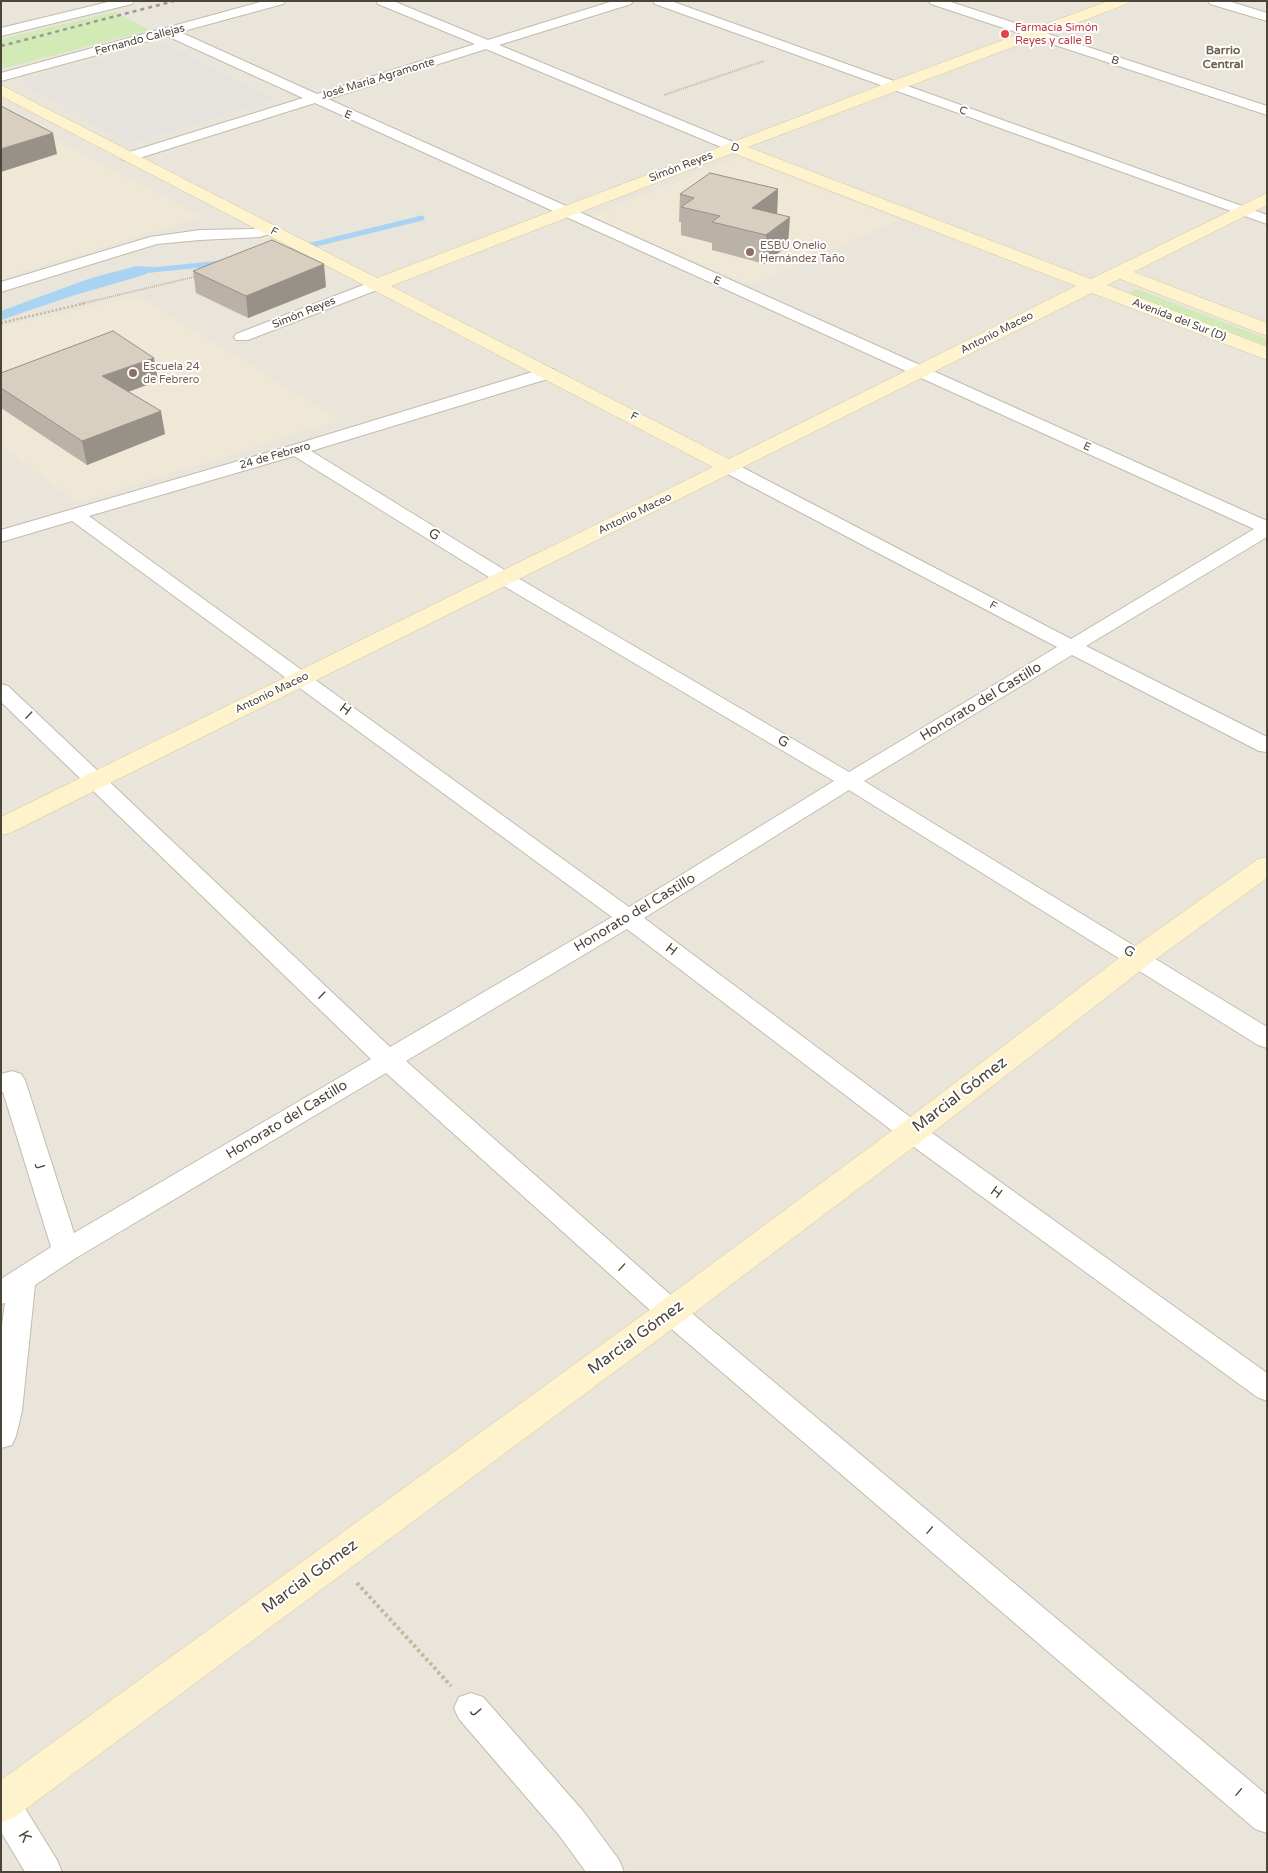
<!DOCTYPE html>
<meta charset="utf-8">
<style>
body{margin:0}
#map{position:relative;width:1268px;height:1873px;overflow:hidden;background:#f6f3ec;font-family:"Varela Round",sans-serif}
canvas{display:block}
.frame{position:absolute;inset:0;border:2px solid #4b4439;pointer-events:none}
</style>
<div id="map">
<canvas width="1268" height="1873"></canvas>
<div class="frame"></div>
</div>
<script>
const context = document.querySelector('canvas').getContext('2d');
context.lineJoin = 'round';
function fillPath(path, color) { context.fillStyle = color; context.fill(path, 'evenodd'); }
const poly = rows => new Path2D(rows.map(r => 'M' + r).join(''));
function trace(path, color, width, dash) { context.strokeStyle = color; context.lineWidth = width; context.lineCap = dash ? 'butt' : 'round'; context.setLineDash(dash || []); context.stroke(path); }
function label(font, color, halo, rows, align = 'center') {
  context.font = font + ' "Varela Round",sans-serif'; context.lineWidth = 4; context.setLineDash([]); context.textBaseline = 'middle'; context.strokeStyle = halo; context.fillStyle = color; for (const [text, x, y, turn = 0] of rows) {
    context.save(); context.translate(x, y); context.rotate((+turn || 0) * Math.PI / 180); context.textAlign = isNaN(turn) ? turn : align; if (halo) context.strokeText(text, 0, 0); context.fillText(text, 0, 0); context.restore();
  }
}
fillPath(poly([
 [1,1,1267,1,1267,1872,1,1872]
]), '#eae5da');
fillPath(poly([
 [163,42,276,99,129,144,18,81]
]), '#e6e2dd');
fillPath(poly([
 [1,110,202,217,1,278],
 [739,157,900,220,750,285,590,216],
 [138,296,340,420,77,503,1,445,1,327]
]), '#efe8d6');
fillPath(poly([
 [114,12,150,30,1,69,1,39],
 [1137,289,1267,339,1267,346,1128,293]
]), '#d2eab5');
fillPath(poly([
 [137,266,152,267,151,271,144,275,72,296,1,320,1,311,91,278]
]), '#a9d3f2');
trace(poly([
 [283,252,422,218],
 [142,271,221,263]
]), '#a9d3f2', 5);
const street = poly([
 [112,1,134,1,132,4,1,36,1,28,112,1],
 [264,1,285,1,283,4,180,32,317,94,475,44,378,4,376,1,393,1,488,40,613,1,633,1,631,4,499,45,738,144,740,147,738,150,728,150,486,49,328,99,1267,521,1267,537,1086,646,1267,737,1267,752,1259,751,1072,655,864,781,1267,1027,1267,1048,1258,1045,849,790,644,918,921,1125,1267,1373,1267,1401,1257,1397,903,1139,627,929,406,1061,681,1304,1267,1795,1267,1833,1255,1829,661,1320,386,1073,76,1258,35,1285,22,1411,16,1436,12,1445,1,1448,1,1332,5,1303,1,1304,1,1279,51,1247,3,1092,1,1092,1,1074,12,1071,21,1074,25,1080,74,1233,371,1059,1,702,1,684,8,686,390,1047,612,917,72,521,1,542,1,530,290,446,542,369,554,369,556,373,554,377,311,451,511,574,849,772,1057,647,722,471,719,467,722,463,728,462,734,463,1071,639,1254,529,315,103,133,160,123,160,121,157,123,154,303,98,167,36,1,81,1,73,264,1],
 [294,456,497,582,834,781,629,907,89,516,294,456],
 [653,1,671,1,1267,215,1267,224,655,4,653,1],
 [929,1,948,1,1267,106,1267,115,931,4,929,1],
 [1208,1,1228,1,1267,13,1267,21,1210,4,1208,1],
 [269,224,274,226,277,229,274,232,260,237,200,240,157,244,1,292,1,282,150,237,200,230,253,229,269,224],
 [376,280,382,282,384,285,382,288,248,340,236,340,234,337,236,334,376,280],
 [471,1693,483,1697,583,1811,619,1860,624,1872,586,1872,559,1835,459,1719,454,1708,459,1697,471,1693],
 [1,1787,15,1792,57,1860,62,1872,25,1872,1,1832,1,1787]
]);
const secondary = poly([
 [1108,1,1129,1,1127,4,748,147,1091,279,1267,193,1267,205,1134,272,1267,323,1267,336,1120,279,1107,285,1267,347,1267,360,1092,293,10,833,1,835,1,817,713,467,1,96,1,85,377,278,887,83,1108,1],
 [733,153,1076,286,729,459,391,286,733,153],
 [1267,857,1267,878,1148,965,923,1140,683,1321,15,1817,1,1823,1,1780,659,1303,901,1124,1128,951,1258,859,1267,857]
]);
trace(street, '#c2bbae', 2);
trace(secondary, '#d6c79b', 1);
trace(poly([
 [664,95,764,61],
 [80,304,198,276]
]), '#c4b79f', 2, [1, 1]);
trace(poly([
 [1,323,86,303]
]), '#c4b79f', 2.5, [2, 2]);
trace(poly([
 [357,1583,451,1686]
]), '#c4b79f', 4, [3, 3]);
fillPath(street, '#fff');
fillPath(secondary, '#fff3cd');
trace(poly([
 [1,46,174,1]
]), '#9a9a9a', 2.5, [4, 4]);
fillPath(poly([
 [778,189,777,214,788,245,765,264,712,250,712,243,681,235,681,222,679,222,680,194],
 [193,271,326,287,248,318,196,293],
 [1,373,158,381,128,391,165,434,87,465,1,408]
]), '#bab2a6');
fillPath(poly([
 [53,133,57,154,1,172,1,149],
 [778,189,777,217,752,208],
 [790,217,788,245,765,264,766,235],
 [324,264,326,287,248,318,246,296],
 [154,358,158,381,106,400,102,376],
 [161,411,165,434,87,465,82,441]
]), '#979187');
const building = poly([
 [1,106,53,133,1,149,1,106],
 [710,173,778,189,752,208,790,217,766,235,712,222,720,216,681,207,694,198,680,194,710,173],
 [272,240,324,264,246,296,193,271,272,240],
 [113,331,154,358,102,376,161,411,82,441,1,388,1,373,113,331]
]);
fillPath(building, '#d8cfc1');
trace(building, '#979187', 1);
for (const [x, y, r, color] of [
 [1005,34,5,"#e0444e"],
 [750,252,5,"#8d6e63"],
 [133,373,5,"#8d6e63"]
]) { const dot = new Path2D(); dot.arc(x, y, r, 0, 2 * Math.PI); context.fillStyle = color; context.fill(dot); trace(dot, '#fff', 2); }
label('11px', '#be3a42', '#fff', [
 ["Farmacia Simón",1015,28],
 ["Reyes y calle B",1015,41]
], 'left');
label('11px', '#4b4439', '#fff', [
 ["Fernando Callejas",140,40,-15],
 ["B",1115,61,18],
 ["José María Agramonte",378,79,-17],
 ["C",963,111,20],
 ["E",348,115,24],
 ["D",735,148,22],
 ["Simón Reyes",681,167,-21],
 ["F",274,232,28],
 ["E",717,281,24],
 ["Simón Reyes",304,313,-22],
 ["Avenida del Sur (D)",1179,320,21],
 ["Antonio Maceo",997,333,-27],
 ["F",634,417,27],
 ["E",1087,447,24],
 ["24 de Febrero",275,456,-16],
 ["Antonio Maceo",635,514,-26],
 ["F",993,606,28],
 ["Antonio Maceo",272,693,-26]
]);
label('11px', '#785e54', '#fff', [
 ["ESBU Onelio",760,246],
 ["Hernández Taño",760,259],
 ["Escuela 24",143,367],
 ["de Febrero",143,380]
], 'left');
label('bold 12px', '#6e6250', '#fff', [
 ["Barrio",1223,51],
 ["Central",1223,65]
]);
label('14px', '#4b4439', '#fff', [
 ["G",434,535,32],
 ["Honorato del Castillo",981,702,-31],
 ["H",345,710,36],
 ["I",28,716,44],
 ["G",783,742,30],
 ["Honorato del Castillo",635,913,-31],
 ["H",671,950,37],
 ["G",1129,952,32],
 ["I",321,996,44],
 ["Honorato del Castillo",287,1120,-31],
 ["J",39,1166,72],
 ["H",996,1193,36],
 ["I",621,1268,42],
 ["I",929,1531,40],
 ["I",1238,1793,40]
]);
label('16px', '#4b4439', '#fff', [
 ["Marcial Gómez",960,1095,-37],
 ["Marcial Gómez",636,1338,-36],
 ["Marcial Gómez",310,1577,-36],
 ["J",475,1712,49],
 ["K",24,1837,59]
]);
</script>
